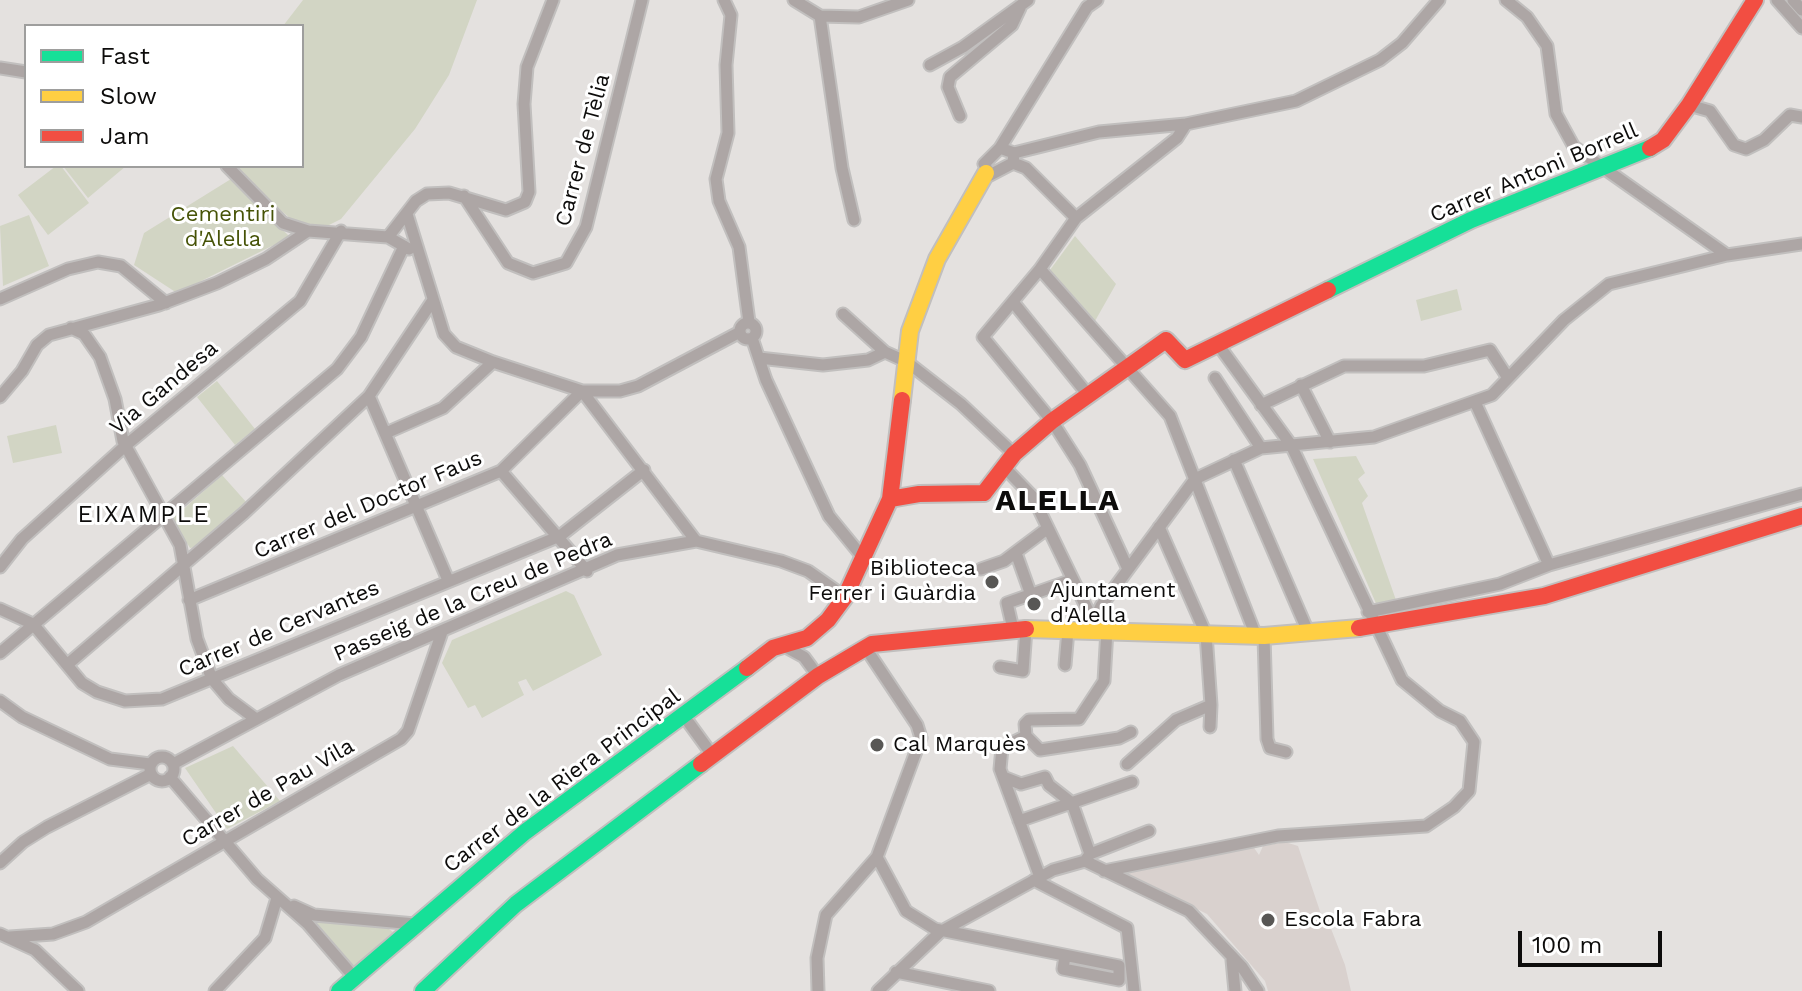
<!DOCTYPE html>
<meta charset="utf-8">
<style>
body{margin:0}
#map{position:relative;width:1802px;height:991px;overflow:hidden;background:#e4e1df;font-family:"Work Sans",sans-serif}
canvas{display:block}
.legend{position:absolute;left:24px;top:24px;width:280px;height:144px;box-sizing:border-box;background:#fff;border:2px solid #9e9e9d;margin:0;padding:10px 14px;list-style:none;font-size:24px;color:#0d0c0b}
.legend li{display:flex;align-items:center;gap:16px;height:40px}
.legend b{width:40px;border:2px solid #9e9e9d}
.scale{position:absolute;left:1518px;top:931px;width:144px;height:36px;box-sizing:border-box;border:4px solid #0d0c0b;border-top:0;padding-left:10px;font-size:24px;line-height:28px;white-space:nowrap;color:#0d0c0b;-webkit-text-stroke:6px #fff;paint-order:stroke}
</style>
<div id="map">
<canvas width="1802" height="991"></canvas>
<ul class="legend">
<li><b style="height:10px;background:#16e098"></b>Fast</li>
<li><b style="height:10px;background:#ffcf43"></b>Slow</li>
<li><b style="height:10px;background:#f24e42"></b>Jam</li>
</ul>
<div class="scale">100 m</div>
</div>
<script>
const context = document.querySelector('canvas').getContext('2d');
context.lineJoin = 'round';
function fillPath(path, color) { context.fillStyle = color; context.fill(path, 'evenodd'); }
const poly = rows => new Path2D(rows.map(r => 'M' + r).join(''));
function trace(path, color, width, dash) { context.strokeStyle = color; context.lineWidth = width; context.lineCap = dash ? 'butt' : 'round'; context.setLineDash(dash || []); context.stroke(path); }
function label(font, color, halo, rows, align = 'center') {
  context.font = font + ' "Work Sans",sans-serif'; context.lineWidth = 6; context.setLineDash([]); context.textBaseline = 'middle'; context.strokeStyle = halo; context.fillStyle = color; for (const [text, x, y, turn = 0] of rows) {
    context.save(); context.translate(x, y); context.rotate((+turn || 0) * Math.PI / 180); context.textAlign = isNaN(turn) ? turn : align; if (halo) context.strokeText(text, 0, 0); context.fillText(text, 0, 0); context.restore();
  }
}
fillPath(poly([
 [1285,842,1298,846,1325,926,1330,926,1345,965,1351,991,1268,991,1265,981,1207,914,1118,870,1252,845,1259,855,1263,846]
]), '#d9d1ce');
fillPath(poly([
 [303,0,477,0,449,75,415,129,341,219,327,226,297,224,228,166,302,166,302,26,283,26],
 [56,166,61,166,89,203,48,235,18,195],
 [63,166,126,166,88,198],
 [231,179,290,237,177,293,134,265,144,233],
 [29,215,49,266,3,286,0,226],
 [1075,236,1116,284,1095,321,1050,270],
 [1457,289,1462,310,1421,321,1416,300],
 [217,381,255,429,235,445,197,397],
 [56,425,62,453,13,463,7,436],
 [1356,456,1365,473,1358,479,1368,496,1362,503,1397,603,1378,608,1313,459],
 [222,475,247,503,196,547,190,548,172,519],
 [566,591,574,595,602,655,533,691,526,679,518,682,524,695,482,718,475,705,468,708,442,663,452,640],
 [233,746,280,801,227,829,185,768],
 [314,919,385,926,393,932,351,969]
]), '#d2d5c4');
const street = poly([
 [724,0,731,15,726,65,728,133,716,179,719,201,739,247,749,322],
 [794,0,820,16,859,17,908,0],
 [1506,0,1527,17,1547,46,1556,114,1574,147,1727,255],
 [1777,0,1802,28],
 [1793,0,1802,10],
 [820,16,842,168,854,220],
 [930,65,963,47,1028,0],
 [0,68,26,72],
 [1689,105,1710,111,1734,145,1746,149,1764,140,1790,115,1802,117],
 [960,116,948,87,950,77,1012,25,1020,8],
 [1000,148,1087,7,1097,0],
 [1000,148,1014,153,1013,163,990,175,984,164,1000,148],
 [1014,153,1099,132,1186,124,1296,101,1380,60,1402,43,1439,0],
 [1013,163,1026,168,1076,218],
 [227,166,283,223,308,231,388,237,409,249],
 [464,196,508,263,533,273,566,263,586,227,642,0],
 [407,214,444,334,456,347,493,362,582,391,620,391,638,386,740,332],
 [388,237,416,201,427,194,449,193,506,210,525,202,529,192,524,104,527,67,553,0],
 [1040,269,1170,416,1256,636],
 [0,299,68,269,98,262,121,266,166,303],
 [1013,302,1089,396],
 [843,314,885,352],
 '740 331a8 8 0 1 1 16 0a8 8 0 1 1-16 0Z',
 [71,328,84,334,100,357,115,399,123,441,180,545,197,639,212,679,229,699,256,719],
 [752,338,766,380,829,516,865,560],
 [759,358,823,365,868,360,885,352,907,362,961,404,1014,454],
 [1215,378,1261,448],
 [1301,385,1330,442],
 [582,391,696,541],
 [369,396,448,580],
 [0,397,22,371,37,345,49,335,159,305,217,283,266,259,308,231],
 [1475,402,1549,565],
 [1261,405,1344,366,1424,366,1490,350,1508,378],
 [386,433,443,408,493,362],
 [1234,460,1309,634],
 [1005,468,1033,497,1093,621],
 [501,471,587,571],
 [1016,553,1031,595],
 [0,567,22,539,125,446,300,301,341,231],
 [981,569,1004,561,1048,528],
 [1128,569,1080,465,1052,421,983,337,1040,269,1076,218,1177,138,1186,124],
 [189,600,501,471,582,391],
 [0,609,33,624,82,683,97,692,125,701,162,699,560,536,644,470],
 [1368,612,1500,584,1549,565,1802,494],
 [1013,629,1007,603,1072,580],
 [1090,630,1101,606,1195,479,1261,448,1374,437,1492,395,1564,320,1609,284,1727,255,1802,244],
 [1264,636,1267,739,1270,748,1286,752],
 [782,645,804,657,818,676],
 [865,647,917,725,921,738,877,857,906,911,935,929,1119,966,1119,980,1063,969,1065,956],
 [0,653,337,369,361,337,404,246],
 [68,664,244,513,369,396,433,300],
 [1065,665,1068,630],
 [1000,667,1023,671,1026,629],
 [0,701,22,717,110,759,150,764],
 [689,723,713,756],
 [1210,727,1211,705],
 [1026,736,1025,724,1029,720,1079,719,1104,681,1107,630],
 '150 769a12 12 0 1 1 24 0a12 12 0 1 1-24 0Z',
 [173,764,339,675,617,555,696,541,781,561,808,571,845,597],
 [1127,764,1176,720,1211,705,1206,634,1159,527],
 [170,777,257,879,308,924,354,977],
 [1003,777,1021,784,1045,777,1049,785,1072,803,1090,854,1085,861],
 [1019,821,1132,782],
 [1090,854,1149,831],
 [1085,861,1189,911,1242,967,1258,991],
 [0,863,23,842,47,827,151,774],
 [1104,871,1278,836,1426,826,1454,807,1469,791,1474,742,1460,721,1440,711,1402,680,1291,445,1217,343],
 [1040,877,1000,769,1002,748,1026,736,1040,750,1119,738,1131,732],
 [1034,880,1127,928,1134,991],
 [294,906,314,915,415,924],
 [0,934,35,950,78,991],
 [10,937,53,934,86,922,401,739,408,731,442,632],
 [1232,960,1235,991],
 [896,972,989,991],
 [215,991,265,938,277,898],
 [818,991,817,958,826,915,877,857],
 [878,991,940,932,1053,870,1085,861]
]);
const fast = poly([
 [1328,290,1471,220,1650,148],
 [339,991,525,832,747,668],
 [423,991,516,904,701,764]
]);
const slow = poly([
 [902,400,910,331,937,259,986,173],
 [1026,629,1264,636,1359,628]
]);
const jam = poly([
 [1650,148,1663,140,1689,105,1755,0],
 [890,499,919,494,984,493,1014,454,1052,421,1166,340,1185,360,1328,290],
 [1359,628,1544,596,1802,516],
 [747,668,773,648,807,638,828,620,845,597,890,499,902,400],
 [701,764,818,676,872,644,1026,629]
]);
trace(street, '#c1bfbe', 15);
trace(fast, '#c1bfbe', 20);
trace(slow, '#c1bfbe', 20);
trace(jam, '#c1bfbe', 20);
trace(street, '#ada6a5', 11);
trace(fast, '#16e098', 16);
trace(slow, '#ffcf43', 16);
trace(jam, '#f24e42', 16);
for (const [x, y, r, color] of [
 [992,582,8,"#585755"],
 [1034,604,8,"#585755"],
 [877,745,8,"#585755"],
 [1268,920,8,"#585755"]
]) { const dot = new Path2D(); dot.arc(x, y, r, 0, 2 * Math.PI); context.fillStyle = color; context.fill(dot); trace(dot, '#fff', 3); }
label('22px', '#0d0c0b', '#fff', [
 ["Carrer de Tèlia",583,150,-75],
 ["Carrer Antoni Borrell",1534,173,-23],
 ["Via Gandesa",164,388,-40],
 ["Carrer del Doctor Faus",368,505,-23],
 ["Passeig de la Creu de Pedra",473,597,-23],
 ["Carrer de Cervantes",279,629,-23],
 ["Carrer de la Riera Principal",562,781,-37],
 ["Carrer de Pau Vila",268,793,-30]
]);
label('22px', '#465307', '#fff', [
 ["Cementiri",223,215],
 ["d'Alella",223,240]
]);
label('22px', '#0d0c0b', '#fff', [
 ["Biblioteca",976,569,"right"],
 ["Ferrer i Guàrdia",976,594,"right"],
 ["Ajuntament",1050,591],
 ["d'Alella",1050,616],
 ["Cal Marquès",893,745],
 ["Escola Fabra",1284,920]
], 'left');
context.letterSpacing = '2px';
label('24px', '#0d0c0b', '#fff', [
 ["EIXAMPLE",144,515]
]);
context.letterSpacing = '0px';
context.letterSpacing = '2px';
label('bold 30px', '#0d0c0b', '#fff', [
 ["ALELLA",1058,501]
]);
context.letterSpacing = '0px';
</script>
